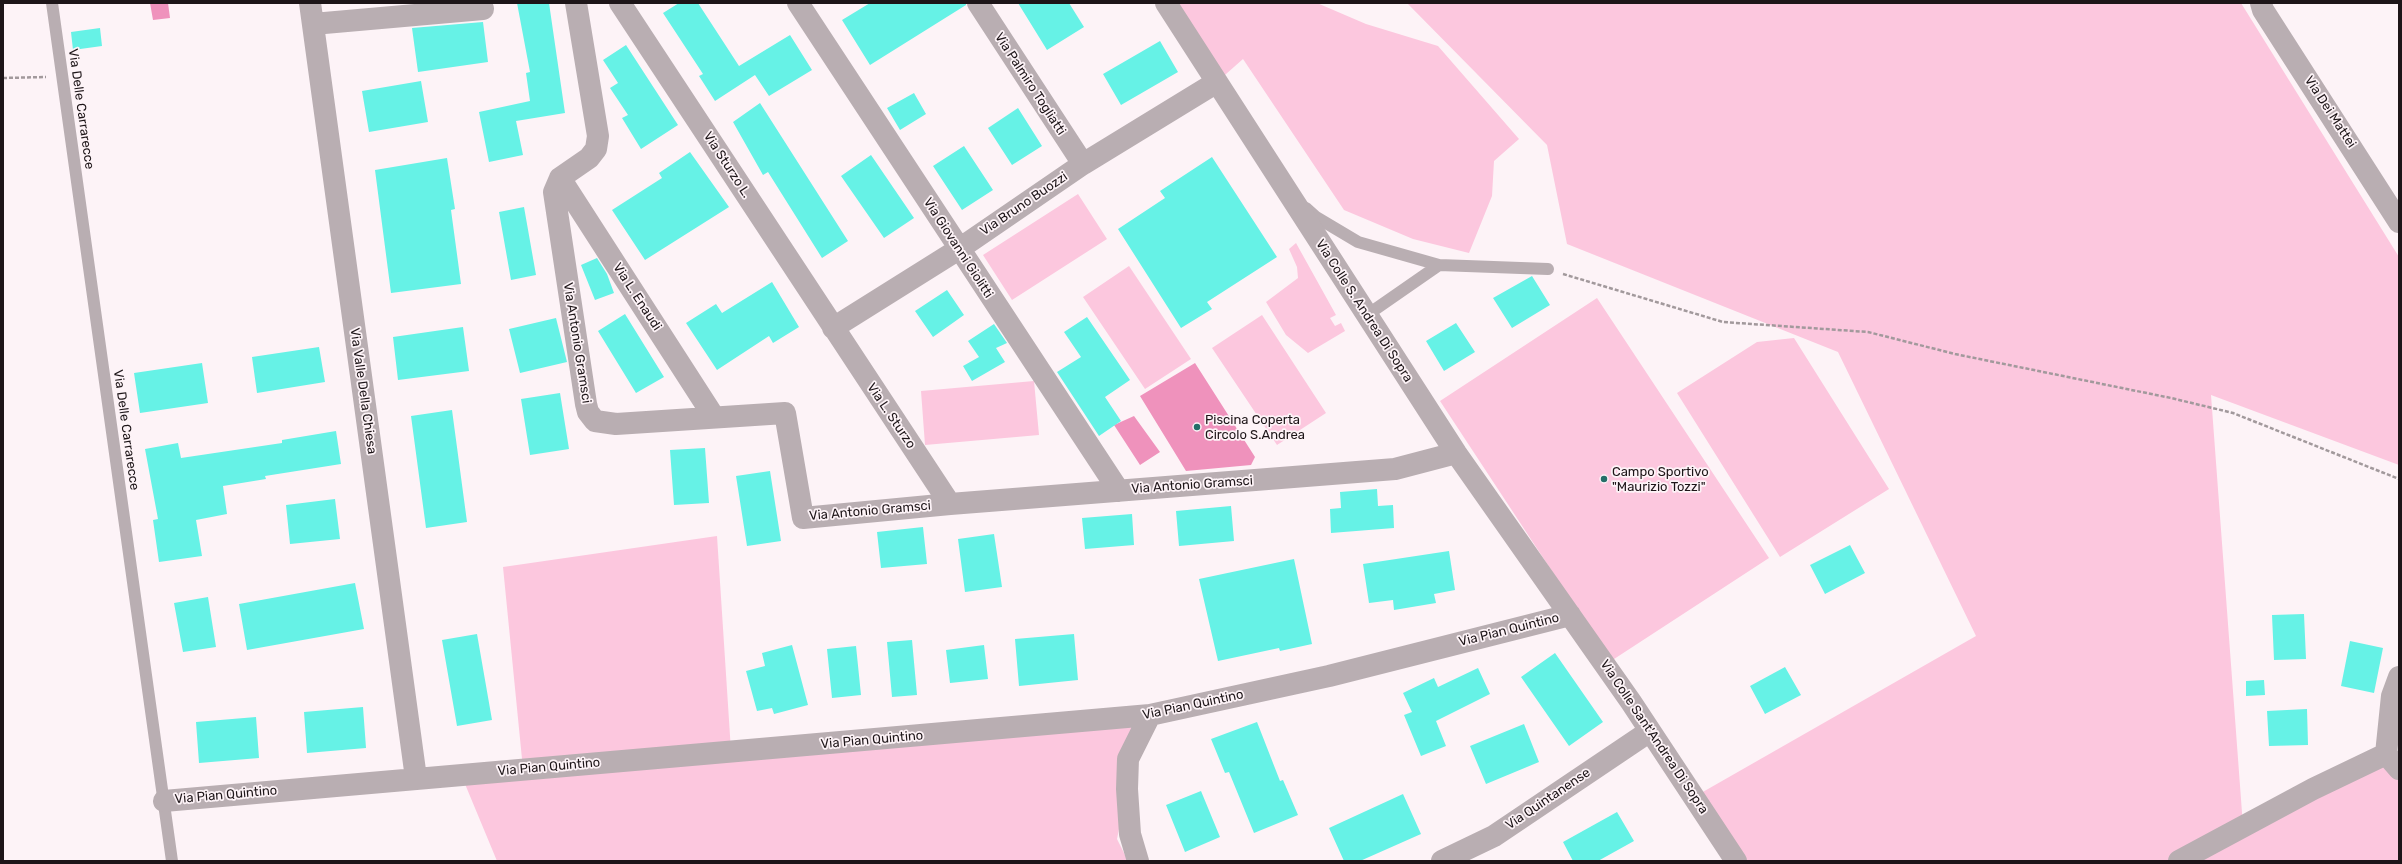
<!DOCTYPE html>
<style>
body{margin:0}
#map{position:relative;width:2402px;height:864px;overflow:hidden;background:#fdf3f7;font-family:Rubik,sans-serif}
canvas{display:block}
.frame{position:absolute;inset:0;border:4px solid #1d1518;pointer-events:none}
</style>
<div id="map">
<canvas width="2402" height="864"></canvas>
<div class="frame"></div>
</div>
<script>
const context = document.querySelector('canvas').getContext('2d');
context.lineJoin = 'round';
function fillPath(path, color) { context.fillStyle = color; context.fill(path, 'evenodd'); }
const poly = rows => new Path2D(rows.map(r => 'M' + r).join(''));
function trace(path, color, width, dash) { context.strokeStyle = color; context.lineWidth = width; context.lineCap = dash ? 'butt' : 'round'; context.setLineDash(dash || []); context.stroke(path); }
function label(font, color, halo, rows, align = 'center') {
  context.font = font + ' Rubik,sans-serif'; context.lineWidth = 3.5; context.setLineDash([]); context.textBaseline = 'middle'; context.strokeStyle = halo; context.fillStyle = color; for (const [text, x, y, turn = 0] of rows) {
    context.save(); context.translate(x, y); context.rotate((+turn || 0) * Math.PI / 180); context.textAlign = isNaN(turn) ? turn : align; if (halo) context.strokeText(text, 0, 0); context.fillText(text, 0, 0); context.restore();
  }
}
fillPath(poly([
 [1166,3,1317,3,1366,24,1438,46,1519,139,1494,161,1492,196,1469,253,1413,239,1344,210,1243,59,1217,82],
 [1407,3,2241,3,2399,257,2399,465,2211,395,2243,826,2386,754,2399,769,2399,861,1736,861,1694,797,1976,636,1838,352,1567,244,1547,145],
 [1078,194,1107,239,1012,300,983,255],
 [1296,243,1336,315,1330,318,1335,326,1341,323,1345,331,1308,353,1286,335,1266,302,1298,278,1297,267,1289,249],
 [1129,266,1191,359,1145,389,1083,297],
 [1597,298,1769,558,1611,661,1440,401],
 [1262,315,1326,413,1277,445,1212,348],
 [1794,338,1889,489,1780,557,1677,393,1757,342],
 [1034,381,1039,435,925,445,921,391],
 [717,536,731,751,1150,715,1127,789,1117,839,1128,861,497,861,460,772,523,769,503,567]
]), '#fcc7de');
fillPath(poly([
 [150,3,168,3,170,18,153,20],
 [1195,363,1255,457,1251,465,1186,471,1140,396],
 [1134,416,1160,452,1140,465,1114,425]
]), '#ef92bc');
fillPath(poly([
 [517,3,549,3,565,113,516,121,523,155,489,162,479,112,530,101,526,73,530,72],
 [679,3,698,3,739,66,790,35,812,70,769,96,755,75,715,101,699,76,703,74,663,13],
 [870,3,966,3,966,5,870,65,842,20],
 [1018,3,1069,3,1084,27,1047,50],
 [483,22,488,62,418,72,412,28],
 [100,28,102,46,73,50,71,32],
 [1160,41,1178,72,1121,105,1103,74],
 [626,45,678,125,641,149,622,118,628,115,610,88,618,83,603,60],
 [421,81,428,122,369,132,362,91],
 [914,93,926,114,900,130,887,108],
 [760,103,848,241,822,258,768,172,763,175,733,122],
 [1018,108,1042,146,1012,165,988,128],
 [964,146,993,190,962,210,933,166],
 [690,152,729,207,645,260,612,210,662,178,659,173],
 [871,155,914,218,884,238,841,176],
 [1212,157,1277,257,1207,302,1212,309,1181,328,1118,229,1165,198,1160,191],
 [447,158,455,209,451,210,461,284,391,293,375,170],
 [524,207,536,275,511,280,499,212],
 [597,258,607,274,614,293,595,300,581,265],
 [1532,276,1550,305,1512,328,1493,298],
 [772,282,799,327,773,343,769,336,717,370,686,323,716,304,722,313],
 [947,290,964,315,933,337,915,311],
 [625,314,664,377,636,393,598,331],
 [1087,317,1130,380,1105,397,1121,421,1099,436,1057,372,1081,357,1064,332],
 [556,318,567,362,520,373,509,329],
 [1456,323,1475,352,1444,371,1426,341],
 [994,324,1007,343,996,348,1005,362,972,381,963,366,979,357,968,341],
 [463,327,469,371,398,380,393,337],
 [319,347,325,382,257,393,252,357],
 [202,363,208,403,140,413,134,373],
 [560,393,569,449,530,455,521,399],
 [452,410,467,522,426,528,411,416],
 [336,431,341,464,265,476,266,479,223,486,227,514,196,520,202,556,159,562,153,520,158,519,145,449,178,443,181,458,282,443,282,440],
 [705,448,709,503,674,505,670,450],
 [770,471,781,541,747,546,736,476],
 [1377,489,1378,506,1393,505,1394,528,1331,533,1330,509,1341,508,1340,492],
 [335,499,340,539,290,544,286,505],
 [1231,506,1234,541,1179,546,1176,511],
 [1132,514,1134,545,1085,549,1082,518],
 [923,527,927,564,881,568,877,532],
 [994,534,1002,587,965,592,958,539],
 [1850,545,1865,573,1825,594,1810,565],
 [1449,551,1455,590,1434,594,1436,603,1394,610,1393,600,1369,603,1363,564],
 [1294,559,1312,644,1280,651,1279,648,1218,661,1199,579],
 [355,583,364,629,247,650,239,604],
 [208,597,216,647,183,652,174,603],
 [2304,614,2306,659,2274,660,2272,615],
 [477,634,492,720,457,726,442,640],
 [1074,634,1078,680,1019,686,1015,639],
 [912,640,917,695,892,697,887,642],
 [2350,641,2383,648,2374,693,2341,686],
 [792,645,808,705,774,714,772,708,757,711,746,671,765,666,762,653],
 [984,645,988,679,950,683,946,650],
 [856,646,861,695,832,698,827,649],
 [1555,653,1603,722,1569,746,1521,677],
 [1785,667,1801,695,1765,714,1750,686],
 [1478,668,1490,694,1436,721,1446,746,1421,756,1404,715,1412,712,1403,693,1434,678,1438,687],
 [2264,680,2265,695,2246,696,2246,681],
 [363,707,366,748,307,753,304,712],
 [2307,709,2308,745,2269,746,2267,711],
 [256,717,259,758,199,763,196,722],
 [1257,722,1280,781,1283,780,1298,815,1254,833,1229,772,1225,773,1211,739],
 [1524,724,1539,762,1486,784,1470,746],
 [1201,791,1220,837,1185,852,1166,805],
 [1403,794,1421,834,1360,861,1344,861,1329,828],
 [1617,812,1634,841,1598,861,1573,861,1563,842]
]), '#66f2e6');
trace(poly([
 [3,78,46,77],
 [1563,274,1723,322,1868,332,1955,354,2171,398,2233,413,2399,479]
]), '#a2999c', 2.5, [4, 2]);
trace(poly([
 [52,3,172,861],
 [1306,208,1316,217,1358,242,1439,265],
 [1367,315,1439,265,1548,269]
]), '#b9aeb2', 12);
trace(poly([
 [310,3,416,778],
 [576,3,598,136,596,149,589,158,560,178,554,192,586,404,588,412,595,421,616,424,785,413,803,518,950,504,1395,469,1456,453],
 [620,3,950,504],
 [798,3,1119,491],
 [978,3,1083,164],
 [1166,3,1456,453,1631,702,1736,861],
 [2261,3,2263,10,2399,222],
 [313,24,483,9],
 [560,178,714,417],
 [833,328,959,249,1083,164,1217,82],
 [2399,677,2392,696,2386,754,2399,769],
 [164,801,1150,715,1329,676,1570,615],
 [1138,861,1130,834,1127,789,1128,759,1150,715],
 [1442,861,1494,836,1650,731],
 [2179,861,2313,789,2386,754]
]), '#b9aeb2', 22);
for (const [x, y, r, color] of [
 [1197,427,4,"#256e68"],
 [1604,479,4,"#256e68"]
]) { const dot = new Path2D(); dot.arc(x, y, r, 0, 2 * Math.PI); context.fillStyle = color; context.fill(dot); trace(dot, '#fdf3f7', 1.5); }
label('13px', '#1d1518', '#fdf3f7', [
 ["Via Palmiro Togliatti",1030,84,57],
 ["Via Delle Carrarecce",81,109,82],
 ["Via Dei Mattei",2330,112,57],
 ["Via Sturzo L.",727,165,57],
 ["Via Bruno Buozzi",1024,204,-34],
 ["Via Giovanni Giolitti",958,248,57],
 ["Via L. Enaudi",637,297,57],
 ["Via Colle S. Andrea Di Sopra",1364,311,57],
 ["Via Antonio Gramsci",577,343,81],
 ["Via Valle Della Chiesa",363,391,82],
 ["Via L. Sturzo",891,416,56],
 ["Via Delle Carrarecce",126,430,82],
 ["Via Antonio Gramsci",1192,485,-4],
 ["Via Antonio Gramsci",870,511,-5],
 ["Via Pian Quintino",1509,630,-14],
 ["Via Pian Quintino",1193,705,-12],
 ["Via Colle Sant'Andrea Di Sopra",1654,737,56],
 ["Via Pian Quintino",872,740,-5],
 ["Via Pian Quintino",549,767,-5],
 ["Via Pian Quintino",226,795,-5],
 ["Via Quintanense",1548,799,-34]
]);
label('13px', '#1d1518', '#fdf3f7', [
 ["Piscina Coperta",1205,420],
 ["Circolo S.Andrea",1205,435],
 ["Campo Sportivo",1612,472],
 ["\"Maurizio Tozzi\"",1612,487]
], 'left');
</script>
